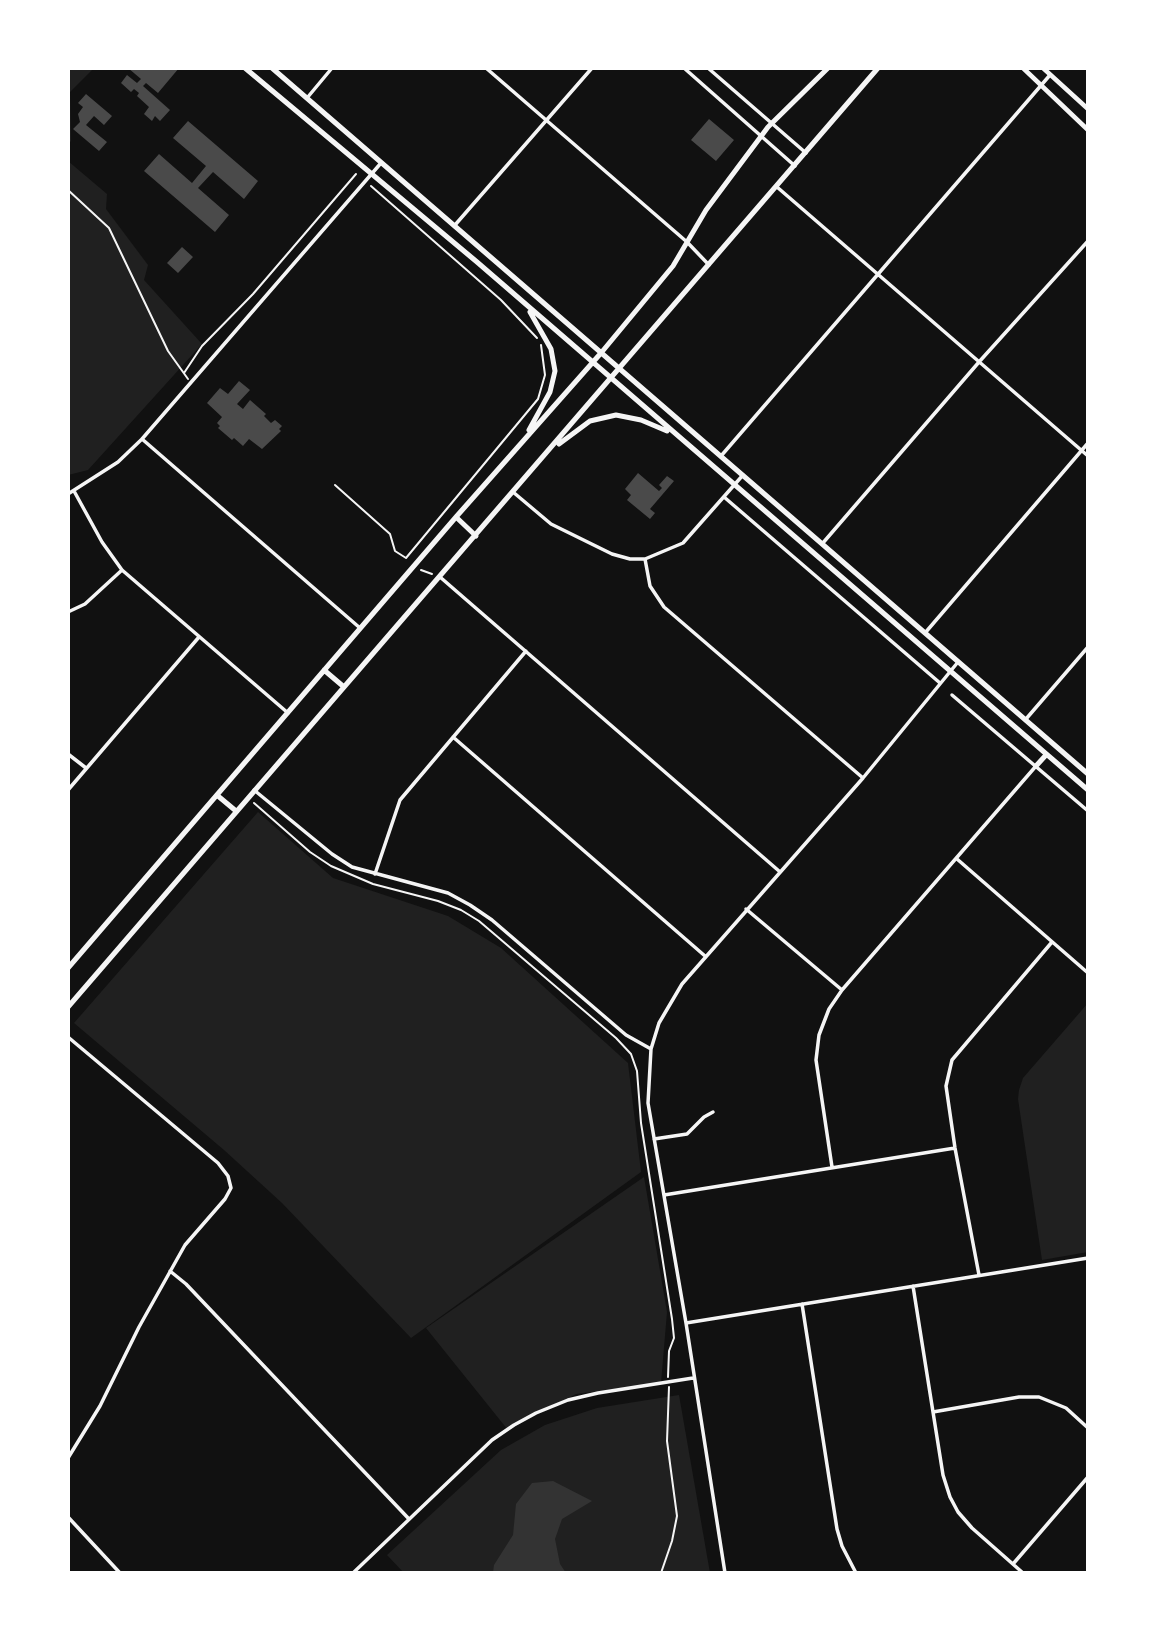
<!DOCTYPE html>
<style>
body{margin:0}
#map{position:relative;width:1156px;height:1641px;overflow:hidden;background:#111;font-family:Figtree,sans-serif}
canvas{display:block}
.frame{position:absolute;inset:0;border:70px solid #fff;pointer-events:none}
</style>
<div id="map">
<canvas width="1156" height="1641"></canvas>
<div class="frame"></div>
</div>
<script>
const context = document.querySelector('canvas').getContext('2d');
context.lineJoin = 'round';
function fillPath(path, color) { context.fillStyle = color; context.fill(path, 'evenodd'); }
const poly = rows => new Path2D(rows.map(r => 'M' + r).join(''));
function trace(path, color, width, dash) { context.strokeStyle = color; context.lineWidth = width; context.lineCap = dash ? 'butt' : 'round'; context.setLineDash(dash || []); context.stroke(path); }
fillPath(poly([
 [68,68,92,70,70,92,71,141,68,144],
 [68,161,107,194,106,209,148,265,144,280,202,344,88,470,68,475],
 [258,812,333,878,448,916,501,948,628,1063,641,1172,411,1338,282,1203,224,1150,74,1023],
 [1088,1003,1088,1252,1042,1260,1018,1099,1019,1090,1023,1078],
 [644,1177,667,1312,661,1383,576,1394,508,1430,426,1328],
 [679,1395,710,1573,404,1573,387,1555,501,1450,545,1425,597,1408]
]), '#202020');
fillPath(poly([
 [553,1481,592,1501,562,1519,555,1539,560,1564,566,1573,493,1573,494,1565,513,1535,516,1504,532,1483]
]), '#333');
fillPath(poly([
 [128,68,179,68,158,93,146,83,143,86,170,110,160,121,155,116,152,121,144,114,149,107,137,96,139,93,134,89,131,92,121,83,127,75,137,83,141,79],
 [86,94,112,116,104,125,94,116,86,125,107,142,99,151,73,129,80,122,78,114,83,107,78,103],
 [709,119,734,140,716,161,691,140],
 [188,121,258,181,244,199,213,172,198,188,229,215,215,232,144,171,159,154,192,183,206,166,173,138],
 [182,247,193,257,178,273,167,263],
 [239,381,250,390,237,404,243,409,250,400,266,414,264,416,271,423,275,420,282,426,279,429,281,431,262,449,249,439,243,446,234,438,232,440,218,428,220,426,217,423,222,417,207,403,220,388,228,394],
 [638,473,659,491,662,488,659,485,667,476,674,481,650,509,655,513,650,519,627,500,631,495,625,489]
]), '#4a4a4a');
trace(poly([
 [371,186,501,300,537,338],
 [68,190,109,228,168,351,188,379],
 [184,373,202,346,253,294,356,174],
 [335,485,390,534,395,551,406,558],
 [406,558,538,399,545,375,541,345],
 [421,570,432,574],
 [254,803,310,852,331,866,373,884,438,901,461,910,479,921,616,1038,631,1054,637,1071,641,1123,672,1319,674,1338,669,1351,668,1377],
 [661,1573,672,1541,677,1516,667,1441,669,1387]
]), '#f5f5f5', 2);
trace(poly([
 [486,68,687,242,709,265],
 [684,68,795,166],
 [708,68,806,153],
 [307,98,332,68],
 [777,187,1088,456],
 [455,225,592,68],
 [142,439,360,628],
 [721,456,1050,75],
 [74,491,102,542,122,570,288,713],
 [513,492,551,524,612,554,630,559,645,559,683,543,743,475],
 [68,494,118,462,142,439,381,163],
 [724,497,940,683],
 [822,544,979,362,1088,241],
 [645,559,650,586,664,607,863,778],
 [440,577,779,871],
 [68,612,85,604,122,570],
 [925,633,1088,443],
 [952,695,1088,811],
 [1026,719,1088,647],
 [453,737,705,956],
 [68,754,86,768],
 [68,790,199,637],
 [254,790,332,854,352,867,448,893,470,905,492,920,626,1035,651,1049],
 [957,859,1088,973],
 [375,874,400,800,526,651],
 [746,909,842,990],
 [68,1037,218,1163,228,1176,231,1188,225,1199,185,1245,139,1327,100,1406,68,1458],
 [654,1139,687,1134,704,1117,713,1112],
 [832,1167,816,1060,819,1035,829,1009,842,990,1036,766],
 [664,1195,955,1148],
 [170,1271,186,1284,409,1519],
 [979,1275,955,1148,946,1086,952,1060,1052,942],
 [913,1286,943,1475,950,1497,958,1512,972,1528,1023,1573],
 [802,1304,837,1529,842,1546,856,1573],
 [686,1323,1088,1258],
 [933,1412,1019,1397,1039,1397,1066,1408,1088,1428],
 [68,1517,120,1573],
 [1013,1564,1088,1477],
 [353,1573,492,1440,514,1425,536,1413,568,1400,598,1393,693,1378],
 [725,1573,686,1323,648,1103,651,1049,659,1023,682,984,863,778,958,662]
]), '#f5f5f5', 3.5);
trace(poly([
 [1023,68,1088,130],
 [1043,68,1088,109]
]), '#f5f5f5', 4.5);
trace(poly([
 [245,68,477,262,1088,790],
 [272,68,1088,774],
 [529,430,550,392,555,371,551,349,530,312],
 [559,444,590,421,616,415,641,420,667,431],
 [456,517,476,536],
 [324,670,344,687],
 [1036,766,1046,755],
 [218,796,236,811],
 [68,968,456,517,601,353,673,266,706,210,768,127,828,68],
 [68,1007,878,68]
]), '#f5f5f5', 5);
</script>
